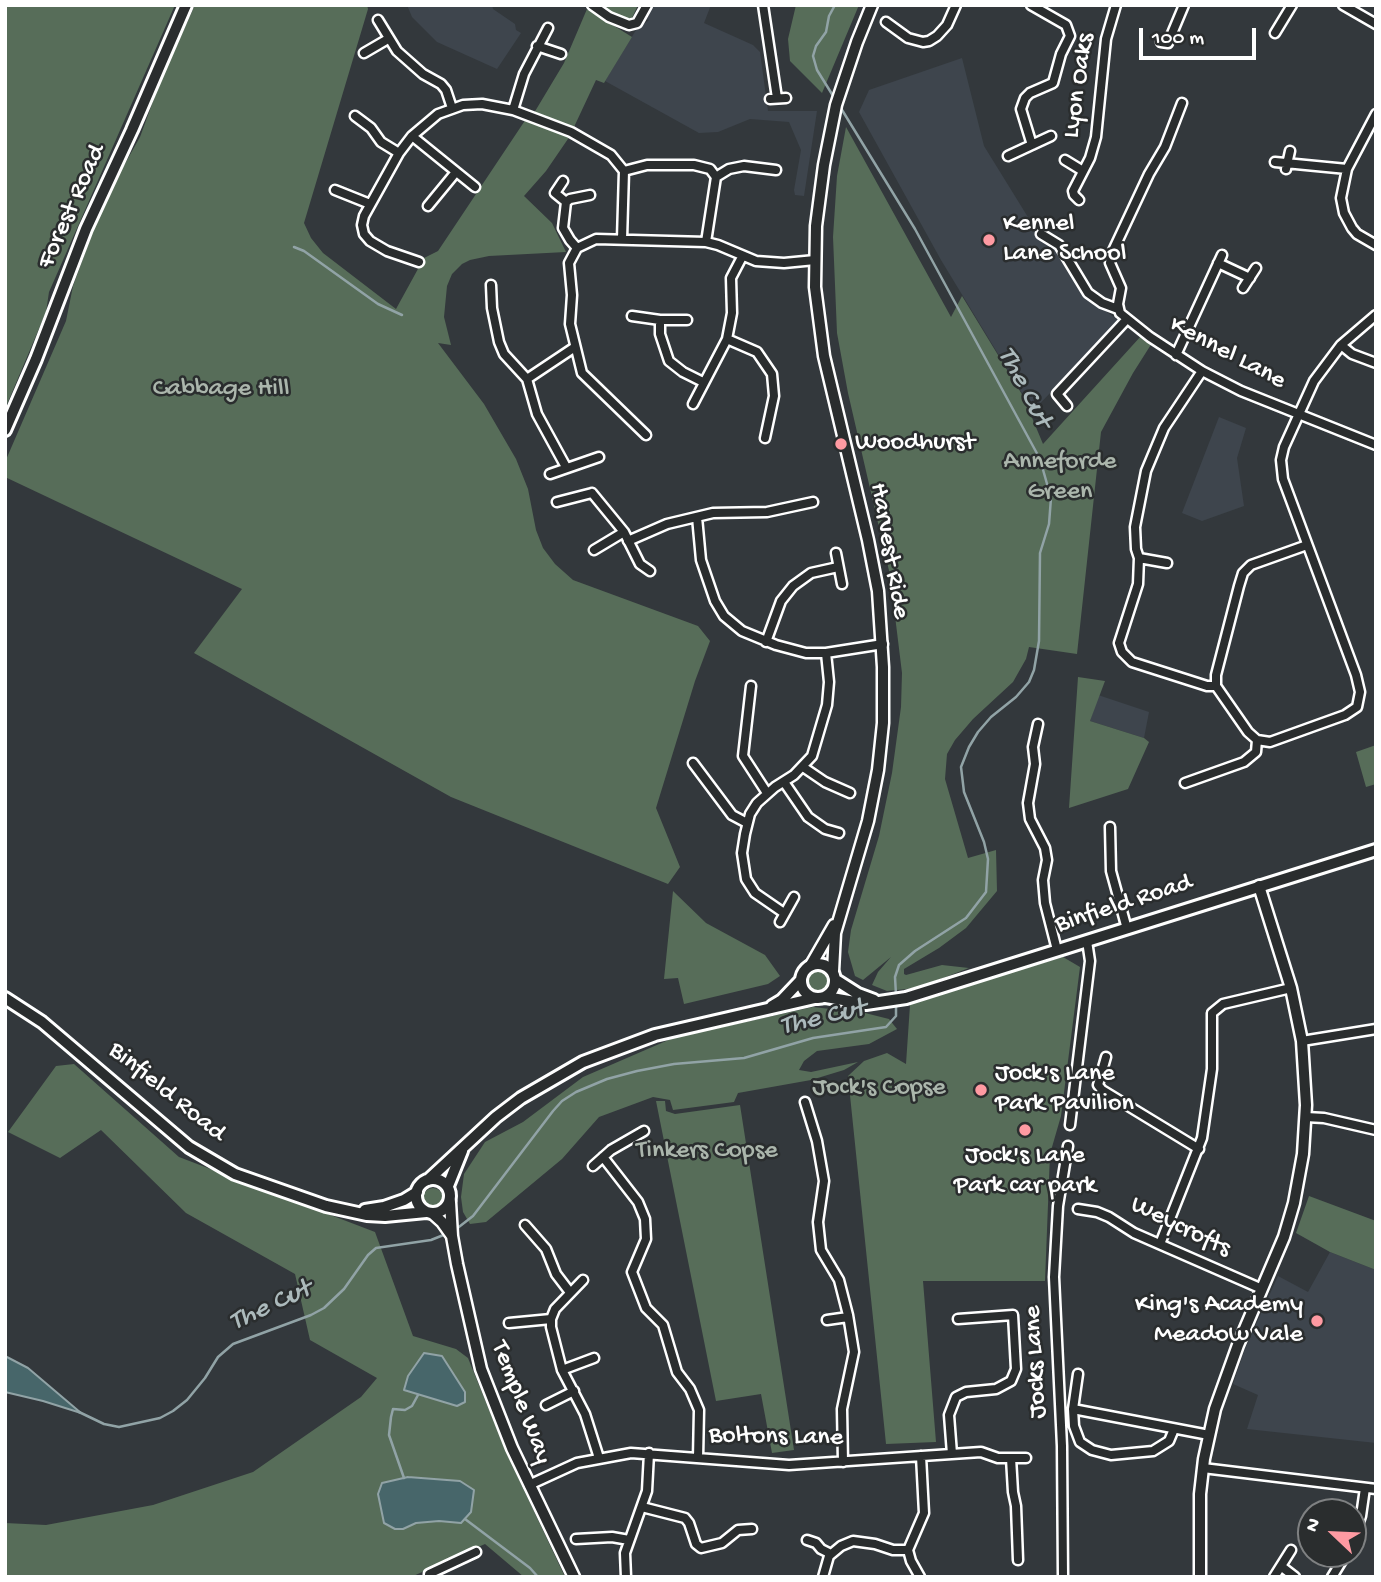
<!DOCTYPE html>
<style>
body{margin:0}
#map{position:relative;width:1381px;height:1582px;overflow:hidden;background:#33383c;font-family:"Gochi Hand",sans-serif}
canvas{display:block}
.frame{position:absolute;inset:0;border:7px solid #fff;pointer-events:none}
.north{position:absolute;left:1297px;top:1498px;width:70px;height:70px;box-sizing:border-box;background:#2a2d2e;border:2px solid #7f8182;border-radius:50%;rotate:293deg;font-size:19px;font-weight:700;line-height:28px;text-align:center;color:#fff}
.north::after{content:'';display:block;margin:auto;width:24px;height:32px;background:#ff9aa2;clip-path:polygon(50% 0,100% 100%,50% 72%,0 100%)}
.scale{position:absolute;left:1139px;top:28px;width:117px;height:32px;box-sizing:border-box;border:4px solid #fff;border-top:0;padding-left:9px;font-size:21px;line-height:24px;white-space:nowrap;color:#fff;-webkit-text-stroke:5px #2a2d2e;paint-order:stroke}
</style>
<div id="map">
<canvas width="1381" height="1582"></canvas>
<div class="frame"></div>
<div class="north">N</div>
<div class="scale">100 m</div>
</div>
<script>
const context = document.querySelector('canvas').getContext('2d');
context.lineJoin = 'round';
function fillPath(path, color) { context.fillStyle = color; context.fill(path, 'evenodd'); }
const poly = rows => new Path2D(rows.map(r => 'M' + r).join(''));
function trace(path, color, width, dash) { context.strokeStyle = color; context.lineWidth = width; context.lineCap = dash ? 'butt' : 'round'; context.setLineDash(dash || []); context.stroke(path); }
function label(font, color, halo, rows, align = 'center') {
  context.font = font + ' "Gochi Hand",sans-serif'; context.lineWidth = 5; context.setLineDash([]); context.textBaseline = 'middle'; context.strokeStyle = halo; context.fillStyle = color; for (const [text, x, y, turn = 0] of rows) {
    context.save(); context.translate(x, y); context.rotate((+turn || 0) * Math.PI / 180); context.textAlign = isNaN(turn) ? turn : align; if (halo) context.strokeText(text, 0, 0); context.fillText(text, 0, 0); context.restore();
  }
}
fillPath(poly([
 [407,5,492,5,493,9,515,24,516,30,521,33,497,69,437,42,412,17],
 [653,5,711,5,704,23,753,45,760,52,768,111,817,111,804,196,795,195,794,190,801,150,789,122,750,119,718,132,699,133,605,81,636,30,649,20,647,19],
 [962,58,984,146,1039,235,1055,246,1083,294,1119,321,1030,414,1023,395,941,260,859,112,869,90],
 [1219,417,1246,428,1237,458,1244,506,1202,521,1182,513],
 [1098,695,1149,712,1144,738,1090,721],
 [1330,1252,1376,1270,1376,1443,1247,1429,1258,1395,1233,1384,1245,1349,1278,1276,1308,1292]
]), '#3e454d');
fillPath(poly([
 [5,5,175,5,49,292,46,312,5,409],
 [195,5,367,5,368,9,304,223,311,238,323,253,396,309,424,258,438,251,526,119,570,136,546,171,524,196,552,223,566,252,489,256,470,260,462,264,452,274,447,286,444,317,451,345,438,343,484,404,516,459,528,489,536,530,543,548,555,564,573,580,698,626,710,641,695,681,656,808,680,867,668,884,451,797,194,653,242,589,5,477,5,462,66,321,73,286,92,234,109,192,140,137,159,85],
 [596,5,638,5,631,20,623,21],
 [796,5,859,5,822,93,790,61,788,39],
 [587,9,632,37,604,83,596,80,574,127,534,113,564,63],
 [846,127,951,317,962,296,1023,396,1043,444,1141,336,1152,343,1133,373,1101,432,1077,654,1029,647,1026,659,1013,682,973,719,955,740,947,754,945,779,968,858,996,850,997,891,966,928,939,948,904,969,904,974,906,975,942,965,969,968,917,988,887,991,872,985,878,972,891,957,863,980,855,976,848,952,851,930,879,836,892,773,901,707,902,673,890,575,848,393,837,333,833,237,837,176],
 [1078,677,1105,681,1090,721,1144,738,1149,742,1128,789,1069,808],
 [1376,745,1376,784,1366,787,1356,752],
 [673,891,706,923,765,955,780,976,768,984,684,1004,678,978,664,979],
 [1063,957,1080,967,1061,1116,1050,1154,1045,1281,923,1281,936,1442,886,1444,848,1076,864,1061,887,1053,906,1064,910,1005,919,1000],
 '806 982a13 13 0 1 1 26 0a13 13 0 1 1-26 0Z',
 [813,1007,865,1013,889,1019,897,1029,869,1044,817,1051,804,1061,799,1070,811,1072,858,1062,844,1070,811,1080,738,1093,734,1102,673,1110,670,1100,653,1097,599,1117,562,1159,486,1222,470,1224,463,1212,461,1197,464,1174,485,1142,523,1122,583,1077,673,1038],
 [74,1064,179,1157,375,1232,413,1336,456,1349,468,1358,507,1454,565,1577,524,1577,485,1544,411,1577,5,1577,5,1523,46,1525,153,1505,253,1472,361,1397,377,1378,310,1340,295,1274,186,1213,101,1130,60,1158,8,1132,56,1066],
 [656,1101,665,1101,666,1111,675,1114,740,1105,794,1450,772,1453,761,1394,716,1401],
 '423 1198a10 10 0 1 1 20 0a10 10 0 1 1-20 0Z',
 [1309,1196,1376,1221,1376,1270,1330,1252,1296,1233]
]), '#576d59');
const water = poly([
 [424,1353,442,1356,465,1392,465,1402,457,1406,404,1390,408,1376,424,1353],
 [5,1356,28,1368,81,1413,43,1401,5,1392,5,1356],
 [408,1477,460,1481,474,1490,471,1512,461,1523,439,1521,416,1523,403,1529,395,1529,384,1523,378,1494,382,1483,408,1477]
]);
fillPath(water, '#47666a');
trace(water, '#91a3a6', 2);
trace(poly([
 [835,5,829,16,826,32,816,46,813,56,817,70,835,99],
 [839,105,915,229,1040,459,1051,498,1049,524,1040,553,1039,641,1034,670,1029,682,1016,697,991,717,978,732,969,747,961,767,964,792,984,842,988,859,986,892,966,918,915,951,899,965,895,977,896,995],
 [294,247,304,251,378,304,402,315],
 [455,1230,473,1216,553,1111,562,1101,576,1092,607,1079,637,1071,674,1064,744,1058,813,1038,886,1027,896,1016,896,1002],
 [79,1412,104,1424,119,1427,160,1418,173,1411,187,1400,205,1378,218,1357,233,1344,311,1315,324,1308,344,1289,368,1255,376,1248,431,1240,446,1234],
 [404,1478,389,1435,391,1417,393,1409,405,1410,412,1406,418,1395],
 [465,1519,530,1568,538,1577]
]), '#91a3a6', 2.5);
const minor = poly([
 [592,5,609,17,629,25,637,23,647,5],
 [763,5,777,98],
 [1031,5,1066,25,1070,36,1061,54,1053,83,1030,93,1025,98,1021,109,1032,145],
 [1343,5,1376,24],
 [378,20,397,51,423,74,441,84,446,90,452,108],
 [886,22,908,38,923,42,929,41,937,36,947,25,956,5],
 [1275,33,1292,5],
 [1161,42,1168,43,1184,5],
 [537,46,561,54],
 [364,53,388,39],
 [770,99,786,98],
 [1182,103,1165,147,1149,174,1111,255,1110,263,1121,288,1118,304,1120,313,1150,337,1202,371,1241,391,1376,445],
 [513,110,524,74,548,28],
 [1376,114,1347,169,1341,198,1344,213,1352,228,1357,234,1376,245],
 [355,116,371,128,381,142,399,153],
 [412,136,475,187],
 [1008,156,1051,136],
 [1065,160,1083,171],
 [1275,162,1347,169],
 [1286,169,1290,151],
 [624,171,647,165,694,165,710,169,716,177,706,242],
 [716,177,729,169,744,166,776,170],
 [563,181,555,193,566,202],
 [335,190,370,204],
 [1079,200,1074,195,1073,191,1090,158,1096,137,1106,39,1116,5],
 [566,202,563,228,570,240,577,248],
 [566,202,570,199,590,195],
 [428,206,456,172],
 [1041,234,1059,245,1088,293,1102,303,1118,309],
 [419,262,387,251,370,241,364,234,362,225,364,216,399,153,412,136,438,114,463,105,482,104,513,110,571,132,611,155,624,171,622,239],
 [1218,263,1250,278],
 [491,285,492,308,499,342,504,354,527,379],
 [1243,288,1256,268],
 [632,316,660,320,687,320],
 [660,320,660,334,669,361,683,372,703,382],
 [727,339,757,352,772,374,774,396,765,438],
 [1341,345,1352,354,1376,363],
 [1176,355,1222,255],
 [1202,371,1164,428,1146,471,1135,527,1136,549,1139,558,1138,584,1119,643,1122,652,1132,662,1207,686,1216,686],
 [693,404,727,339,732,313,731,278,742,257],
 [1067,406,1057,394,1127,319],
 [646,435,582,373,570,324,572,295,569,263,577,248,596,239,706,242,718,245,756,261,784,263,815,260],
 [566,467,537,414,527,379,575,347],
 [550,474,599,457],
 [592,493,624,532,640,564,650,571],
 [557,502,592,493],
 [697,517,701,560,715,601,724,616,742,631,776,645,806,653,826,653,883,644],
 [628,541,667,524,713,513,767,512,813,502],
 [594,550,624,532],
 [836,553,842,584],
 [1139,558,1167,563],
 [766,642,781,601,793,586,811,573,838,567],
 [751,686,743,756,767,793],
 [1038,724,1033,747,1035,764,1028,803,1030,819,1045,848,1047,860,1043,880,1045,903,1057,950],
 [1257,740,1270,742,1345,715,1357,707,1360,692,1356,675,1283,479,1281,460,1284,447,1314,381,1341,345,1376,315],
 [1257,740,1248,732,1216,686,1216,675,1239,586,1243,573,1251,565,1307,545],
 [693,763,732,815,747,823],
 [803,767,825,782,850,793],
 [784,782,808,817,825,829,839,833],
 [1185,783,1244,762,1256,752,1257,740],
 [1110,827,1111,871,1127,929],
 [784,913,755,893,746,879,742,853,745,834,750,814,757,803,775,787,794,775,812,756,827,705,829,682,826,653],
 [780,922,794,897],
 [1302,1041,1376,1029],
 [1106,1057,1098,1085,1102,1090,1199,1149],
 [805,1102,817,1141,824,1181,818,1222,821,1250,839,1280,848,1315,854,1352,842,1409,843,1462],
 [1306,1117,1324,1118,1376,1130],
 [1070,1125,1090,961,1087,941],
 [603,1157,638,1202,645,1219,646,1239,632,1272,646,1308,663,1325,677,1372,690,1389,699,1410,698,1458],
 [593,1166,611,1150,644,1131],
 [1078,1209,1097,1212,1109,1217,1134,1233,1262,1289],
 [525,1225,546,1249,556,1274,569,1291],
 [1160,1244,1202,1138,1212,1069,1212,1013,1223,1004,1291,988],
 [583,1280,555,1309,551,1319,551,1327,562,1370,585,1414,599,1458],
 [827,1320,848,1317],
 [509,1323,551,1319],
 [562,1370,594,1358],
 [1078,1374,1073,1409,1074,1426,1080,1442,1092,1450,1111,1455,1153,1451,1169,1441,1174,1429],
 [546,1405,574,1391],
 [1073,1409,1209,1435],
 [952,1454,949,1415,956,1397,966,1392,996,1389,1011,1381,1016,1369,1013,1315,958,1319],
 [1011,1458,1013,1492,1016,1506,1018,1560],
 [1203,1468,1376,1489],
 [529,1485,577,1463,631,1453,789,1465,981,1452,998,1458,1026,1458],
 [642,1507,685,1518,689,1523,696,1544,701,1548,722,1543,738,1530,752,1529],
 [576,1539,612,1537,629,1540],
 [807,1540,816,1543,821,1549,831,1554],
 [1353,1540,1361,1516,1365,1488],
 [1282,1567,1295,1577],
 [429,1577,429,1574,476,1552],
 [626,1577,625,1553,647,1491,649,1453],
 [823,1577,829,1556,841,1546,853,1541,875,1544,893,1550,908,1550],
 [920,1577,911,1561,908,1550,924,1513,921,1456],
 [1063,1577,1062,1446,1054,1277,1058,1206,1068,1146],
 [1274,1577,1291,1550],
 [1332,1577,1346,1554]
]);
const tertiary = poly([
 [811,965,834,925],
 [833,971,835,933,868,821,878,770,883,723,883,667,878,591,868,540,824,356,815,287,816,226,824,165,836,105,857,42,872,5],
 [450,1202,452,1236,457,1264,481,1369,512,1448,574,1577],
 [432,1213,442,1222,452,1236],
 [1200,1577,1200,1494,1204,1459,1215,1409,1238,1345,1284,1237,1294,1203,1303,1154,1306,1105,1302,1041,1291,988,1259,886]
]);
const secondary = poly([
 [5,430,36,359,86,229,132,130,186,5],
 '801 981a17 17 0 1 1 34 0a17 17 0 1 1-34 0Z',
 [836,980,858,994,874,1000],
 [826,997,866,1004,906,998,1376,850],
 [5,998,42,1022,189,1147,235,1174,326,1206,367,1215,385,1216,426,1212],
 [772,1006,782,1000,801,980],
 '416 1196a17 17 0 1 1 34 0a17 17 0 1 1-34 0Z',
 [428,1180,496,1117,521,1098,583,1062,655,1035,815,998],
 [448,1186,462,1151],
 [365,1210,384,1207,404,1200,417,1192]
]);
trace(minor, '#fff', 13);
trace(tertiary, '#fff', 15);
trace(secondary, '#fff', 16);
trace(minor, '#2a2d2e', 8);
trace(tertiary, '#2a2d2e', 10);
trace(secondary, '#2a2d2e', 10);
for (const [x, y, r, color] of [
 [989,240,7,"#ff9aa2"],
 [841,444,7,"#ff9aa2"],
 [981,1090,7,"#ff9aa2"],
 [1025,1130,7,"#ff9aa2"],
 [1317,1321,7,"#ff9aa2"]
]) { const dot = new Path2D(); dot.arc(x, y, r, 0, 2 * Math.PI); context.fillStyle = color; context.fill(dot); trace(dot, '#2a2d2e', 2.5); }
label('26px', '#fff', '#2a2d2e', [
 ["Lyon Oaks",1080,86,-82],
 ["Forest Road",73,207,-66],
 ["Kennel Lane",1227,354,28],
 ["Harvest Ride",888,551,80],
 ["Binfield Road",1124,905,-18],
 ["Binfield Road",166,1093,39],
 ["Weycrofts",1180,1228,26],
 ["Jocks Lane",1037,1362,-93],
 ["Temple Way",520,1403,69],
 ["Boltons Lane",776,1438,1]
]);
label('26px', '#fff', '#2a2d2e', [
 ["Kennel",1003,225],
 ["Lane School",1003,255],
 ["Woodhurst",855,444],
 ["Jock's Lane",995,1075],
 ["Park Pavilion",995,1105],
 ["Jock's Lane",1025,1157,"center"],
 ["Park car park",1025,1187,"center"],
 ["King's Academy",1303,1306,"right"],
 ["Meadow Vale",1303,1336,"right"]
], 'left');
label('26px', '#abb6ac', '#2a2d2e', [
 ["Cabbage Hill",221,390],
 ["Anneforde",1060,463],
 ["Green",1060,493],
 ["Jock's Copse",879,1089],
 ["Tinkers Copse",707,1152]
]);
label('italic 28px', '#acbabc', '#2a2d2e', [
 ["The Cut",1023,388,62],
 ["The Cut",823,1019,-13],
 ["The Cut",271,1307,-25]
]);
</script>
